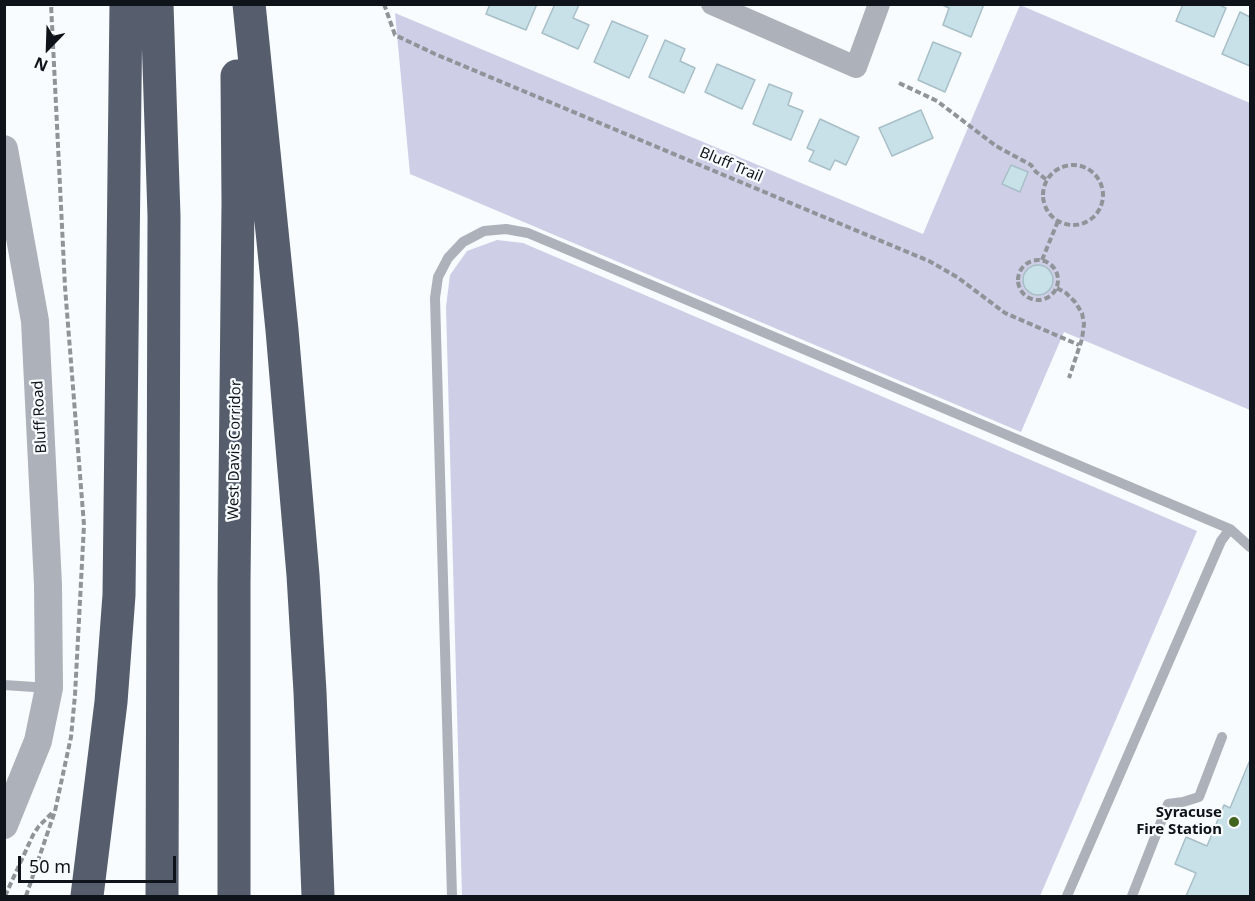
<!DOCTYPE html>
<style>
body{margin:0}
#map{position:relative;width:1255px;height:901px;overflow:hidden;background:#f8fcff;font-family:"Noto Sans",sans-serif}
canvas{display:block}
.frame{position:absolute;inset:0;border:6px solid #0e1419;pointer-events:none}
.north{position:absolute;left:18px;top:18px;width:60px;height:60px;-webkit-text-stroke:4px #f8fcff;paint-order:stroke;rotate:203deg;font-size:16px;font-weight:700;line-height:24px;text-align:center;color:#0e1419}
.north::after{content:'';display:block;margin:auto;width:21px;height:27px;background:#0e1419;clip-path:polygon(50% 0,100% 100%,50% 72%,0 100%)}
.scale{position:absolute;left:18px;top:856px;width:158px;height:27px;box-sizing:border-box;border:3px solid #0e1419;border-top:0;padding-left:8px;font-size:18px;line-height:21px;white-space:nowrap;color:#0e1419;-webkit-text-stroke:4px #f8fcff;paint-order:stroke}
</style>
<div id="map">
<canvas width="1255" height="901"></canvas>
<div class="frame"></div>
<div class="north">N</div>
<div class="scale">50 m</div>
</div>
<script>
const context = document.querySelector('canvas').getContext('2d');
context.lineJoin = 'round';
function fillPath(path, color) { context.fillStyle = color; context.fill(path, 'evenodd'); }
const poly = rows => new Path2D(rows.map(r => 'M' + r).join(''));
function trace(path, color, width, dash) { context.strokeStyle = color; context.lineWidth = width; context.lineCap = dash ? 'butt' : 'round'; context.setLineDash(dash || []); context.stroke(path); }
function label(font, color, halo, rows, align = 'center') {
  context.font = font + ' "Noto Sans",sans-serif'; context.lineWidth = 4.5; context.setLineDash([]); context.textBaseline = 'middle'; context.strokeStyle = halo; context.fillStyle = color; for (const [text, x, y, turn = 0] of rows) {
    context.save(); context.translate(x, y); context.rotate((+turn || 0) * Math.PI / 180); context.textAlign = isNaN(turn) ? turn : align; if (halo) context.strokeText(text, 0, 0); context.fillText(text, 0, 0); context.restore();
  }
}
fillPath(poly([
 [1020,5,1250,103,1250,410,1064,332,1021,432,410,174,395,13,923,234],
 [497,240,523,243,1197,531,1040,896,462,896,446,307,450,275,467,251]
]), '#cfcee7');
const building = poly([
 [490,4,537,4,526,30,486,14,490,4],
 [555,4,579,5,573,18,589,25,578,49,542,33,555,4],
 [940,4,984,4,971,37,943,25,949,8,940,4],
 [1183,4,1217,4,1226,8,1214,37,1176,21,1183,4],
 [1240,12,1250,17,1250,66,1222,54,1240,12],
 [612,21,648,36,629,78,594,62,612,21],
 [665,40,685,49,680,61,695,68,684,93,649,77,665,40],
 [933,42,961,53,945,92,918,80,933,42],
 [717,64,755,80,742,109,705,92,717,64],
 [769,84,792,93,788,105,803,111,791,140,753,124,769,84],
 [921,110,933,138,892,156,879,128,921,110],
 [820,119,859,137,846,165,835,160,830,170,809,161,814,151,807,148,820,119],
 [1011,165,1028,172,1020,192,1002,184,1011,165],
 '1023 280a15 15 0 1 1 30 0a15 15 0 1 1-30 0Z',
 [1250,760,1250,896,1186,896,1196,873,1175,864,1186,837,1207,846,1224,805,1230,808,1250,760]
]);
fillPath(building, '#c8e0e8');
trace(building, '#a8bfc7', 1.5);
trace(poly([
 [384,4,395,35,435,54,929,261,957,277,1005,313,1079,345],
 [899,83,937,101,996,146,1031,165,1036,172,1047,180],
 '1043 195a30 30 0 1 1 60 0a30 30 0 1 1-60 0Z',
 '1018 280a20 20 0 1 1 40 0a20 20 0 1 1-40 0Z',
 [1042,260,1058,221],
 [1057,288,1066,293,1075,302,1082,313,1084,324,1082,339,1069,378],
 [5,896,33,835,39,826,54,811],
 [26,896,55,811,71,737,75,695,84,525,65,287,51,4]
]), '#8f9498', 4, [6, 3]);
trace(poly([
 [4,685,49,688],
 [452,896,435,298,438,277,448,258,463,242,484,231,506,229,528,233,1211,521,1230,529,1250,547],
 [1067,896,1221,541,1230,529],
 [1132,896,1168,804,1183,802,1199,797,1222,737]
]), '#adb1ba', 10);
trace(poly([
 [712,4,856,67,879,4]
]), '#adb1ba', 22);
trace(poly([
 [4,149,35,321,48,585,49,688,38,741,4,825]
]), '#adb1ba', 28);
trace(poly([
 [157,4,164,216,162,896],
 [249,4,282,330,303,575,310,692,318,896],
 [87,896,111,702,119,595,126,4],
 [234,896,234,583,238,203,237,76]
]), '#565e6e', 33);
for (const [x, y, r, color] of [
 [1234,822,6,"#40641d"]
]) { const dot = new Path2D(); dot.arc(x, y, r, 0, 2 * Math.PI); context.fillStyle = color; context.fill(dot); trace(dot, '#f8fcff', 2); }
label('15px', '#0e1419', '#f8fcff', [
 ["Bluff Trail",731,165,23],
 ["Bluff Road",40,417,-93],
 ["West Davis Corridor",235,450,-89]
]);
label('bold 15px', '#0e1419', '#f8fcff', [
 ["Syracuse",1222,813],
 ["Fire Station",1222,830]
], 'right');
</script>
